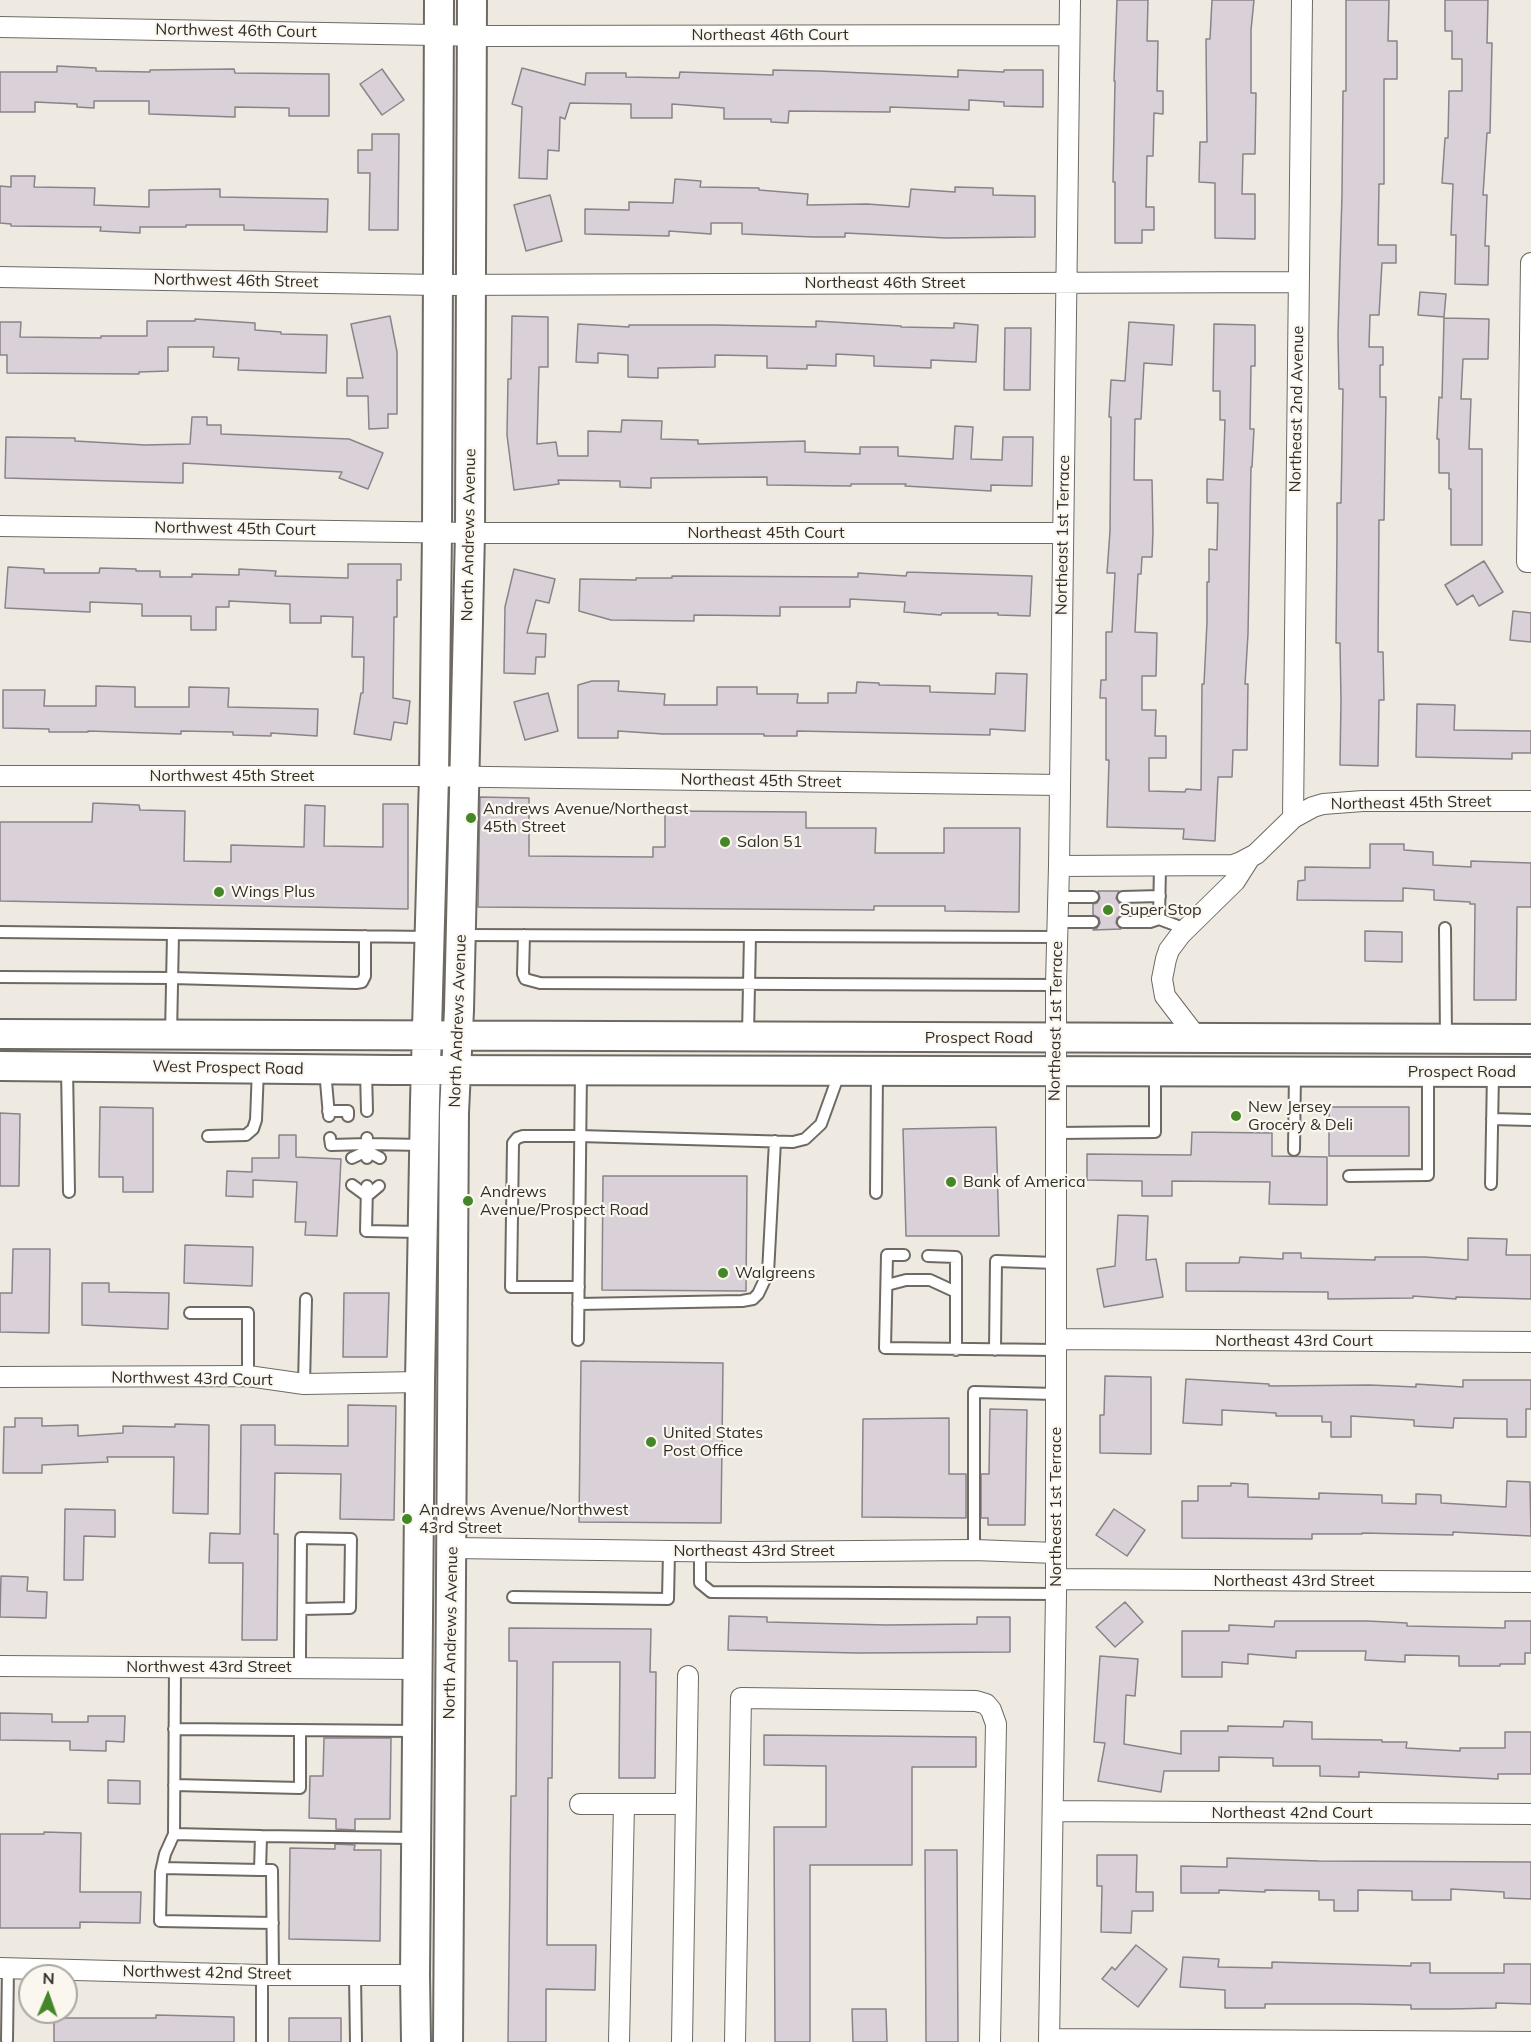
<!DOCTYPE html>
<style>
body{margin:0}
#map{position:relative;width:1531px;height:2042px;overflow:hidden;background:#eeeae2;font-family:Mulish,sans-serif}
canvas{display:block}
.north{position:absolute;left:18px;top:1964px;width:60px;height:60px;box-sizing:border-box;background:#fbf7ef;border:2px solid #a9a7a1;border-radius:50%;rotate:2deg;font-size:16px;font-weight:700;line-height:24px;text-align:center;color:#2f2e2b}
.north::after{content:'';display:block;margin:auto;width:21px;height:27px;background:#448628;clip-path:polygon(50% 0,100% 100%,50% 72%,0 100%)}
</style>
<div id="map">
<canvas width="1531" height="2042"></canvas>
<div class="north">N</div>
</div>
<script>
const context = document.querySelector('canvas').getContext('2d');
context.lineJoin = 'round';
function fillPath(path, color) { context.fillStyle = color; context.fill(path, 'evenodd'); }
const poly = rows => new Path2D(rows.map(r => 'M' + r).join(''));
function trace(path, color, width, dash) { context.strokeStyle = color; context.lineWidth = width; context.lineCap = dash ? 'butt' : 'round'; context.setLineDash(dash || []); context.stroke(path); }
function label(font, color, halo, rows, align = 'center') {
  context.font = font + ' Mulish,sans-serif'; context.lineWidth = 4.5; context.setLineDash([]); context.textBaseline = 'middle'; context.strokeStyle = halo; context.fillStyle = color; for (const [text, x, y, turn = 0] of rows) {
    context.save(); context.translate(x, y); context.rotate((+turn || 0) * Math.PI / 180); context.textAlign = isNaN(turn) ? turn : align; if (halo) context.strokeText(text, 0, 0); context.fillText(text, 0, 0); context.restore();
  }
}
const building = poly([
 [1117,0,1148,0,1147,41,1158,41,1157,91,1163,91,1163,114,1154,113,1153,156,1147,156,1146,207,1154,207,1154,230,1142,230,1142,243,1115,243,1115,182,1113,182,1115,81,1114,81,1117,0],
 [1212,0,1254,0,1251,30,1251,93,1256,93,1255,154,1243,154,1242,194,1255,194,1255,239,1215,238,1215,183,1199,182,1200,142,1207,142,1206,39,1210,39,1212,0],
 [1346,0,1389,0,1388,41,1397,41,1397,79,1384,79,1384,184,1379,184,1378,245,1396,245,1396,263,1382,263,1379,315,1370,315,1369,347,1383,347,1383,365,1380,365,1380,397,1386,397,1384,520,1379,520,1378,652,1383,652,1384,700,1379,700,1378,766,1340,765,1341,700,1340,643,1336,643,1337,541,1337,503,1341,503,1343,389,1339,389,1338,335,1342,194,1343,91,1346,91,1346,0],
 [1445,0,1488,0,1487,43,1492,43,1490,133,1487,133,1483,195,1487,195,1485,246,1489,246,1488,285,1455,284,1456,235,1451,235,1453,184,1442,183,1445,138,1448,138,1449,91,1462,91,1462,59,1452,59,1452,31,1445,31,1445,0],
 [57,66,96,68,96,71,150,72,150,70,234,69,235,73,329,74,329,116,289,116,289,108,235,107,235,117,149,114,149,101,94,101,94,108,77,107,77,104,35,102,35,112,0,112,0,72,57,72,57,66],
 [522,68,585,85,586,73,626,73,626,77,679,78,680,72,773,75,773,70,818,71,958,77,958,70,1004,72,1004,70,1043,70,1043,107,1004,106,1004,102,969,100,969,110,890,107,890,112,789,111,788,123,771,122,771,119,724,119,724,108,672,104,672,118,631,118,631,104,570,103,565,119,560,117,559,151,548,150,547,179,519,178,522,107,512,104,522,68],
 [382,69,404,100,382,115,360,84,382,69],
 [372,134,399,134,398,230,369,230,370,173,358,173,358,150,372,150,372,134],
 [11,176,35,176,34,187,95,188,94,205,149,207,149,190,220,189,220,197,328,199,327,232,244,230,244,225,186,225,186,227,140,227,140,233,100,231,101,227,11,226,11,224,0,223,0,186,11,187,11,176],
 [675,179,701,181,700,187,759,188,759,190,808,194,807,205,867,204,909,207,911,189,955,192,955,187,993,188,993,195,1035,196,1035,237,946,238,845,233,845,237,814,237,742,234,742,223,711,223,711,234,669,231,669,236,585,234,585,209,629,210,629,202,673,203,675,179],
 [550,195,562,241,526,251,514,205,550,195],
 [1420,292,1446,294,1444,317,1418,315,1420,292],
 [390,316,397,352,397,414,388,414,388,428,369,429,368,396,347,396,347,378,363,378,351,324,390,316],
 [512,316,548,317,548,367,539,367,537,444,556,442,558,456,588,456,588,431,621,432,622,420,662,421,661,439,698,440,698,444,805,441,805,452,860,454,860,447,898,447,898,456,953,459,955,426,973,427,971,459,1002,460,1003,437,1033,437,1032,486,991,485,991,491,905,486,906,484,851,484,851,486,767,485,767,477,651,478,651,488,620,487,620,481,558,480,559,484,514,490,507,435,508,379,511,379,512,316],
 [1444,318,1489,319,1488,359,1463,359,1461,399,1471,399,1469,449,1482,449,1482,545,1451,545,1451,489,1449,489,1449,473,1439,473,1439,439,1437,439,1439,397,1442,398,1444,318],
 [195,319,255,323,255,330,281,332,281,334,327,335,326,373,238,370,239,358,213,357,214,347,168,347,168,371,139,372,139,374,7,373,7,355,0,355,0,322,21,322,20,337,101,338,101,336,147,336,147,321,195,321,195,319],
 [816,321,901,326,901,327,954,328,954,323,978,325,976,362,931,360,931,368,874,366,874,356,836,354,836,366,807,365,807,369,767,368,767,356,715,355,715,367,658,368,658,378,628,377,628,355,598,353,598,363,576,362,578,324,629,327,629,325,715,325,816,327,816,321],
 [1129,322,1174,325,1172,365,1144,363,1141,419,1135,419,1134,480,1152,480,1153,532,1152,557,1142,557,1141,574,1138,574,1135,632,1157,633,1156,676,1142,676,1142,710,1156,710,1155,736,1166,736,1166,758,1149,758,1149,791,1185,792,1186,789,1201,790,1202,684,1204,684,1207,622,1207,582,1209,582,1209,549,1217,550,1218,503,1207,503,1207,479,1223,480,1225,420,1220,420,1220,391,1213,391,1214,324,1255,325,1255,366,1251,366,1250,429,1254,429,1252,467,1251,467,1248,634,1245,684,1248,684,1247,750,1233,750,1232,777,1218,777,1215,841,1183,839,1184,829,1107,827,1109,760,1106,760,1106,698,1100,698,1101,680,1106,680,1106,632,1112,632,1115,573,1107,573,1110,531,1111,417,1109,417,1111,380,1125,381,1129,322],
 [1005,328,1031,328,1030,390,1004,390,1005,328],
 [192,417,207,417,207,425,221,425,221,434,349,439,383,453,368,489,339,478,342,472,183,463,183,483,5,478,6,437,75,438,75,441,145,445,190,444,192,417],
 [1484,561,1503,592,1479,606,1473,595,1457,605,1445,585,1484,561],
 [348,564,401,564,401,580,397,580,397,617,394,617,393,698,410,701,407,724,394,722,391,740,354,734,361,693,363,693,364,657,352,657,353,617,321,616,321,623,290,623,290,604,229,601,229,607,216,607,216,630,191,630,191,616,142,616,142,604,90,602,90,612,5,608,8,567,44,569,44,573,99,573,100,568,136,569,136,571,160,571,160,577,192,577,192,574,239,575,239,569,276,571,275,576,348,578,348,564],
 [514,569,555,579,549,603,536,600,527,633,546,634,545,657,536,657,535,674,504,673,505,607,514,569],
 [907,572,1032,576,1030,616,998,615,998,613,942,613,941,615,904,612,905,602,850,599,850,607,780,607,780,616,694,615,694,621,611,620,579,611,580,579,636,580,636,578,672,578,672,576,858,577,858,573,906,576,907,572],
 [1513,611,1531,613,1531,642,1510,640,1513,611],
 [996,673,1027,674,1025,731,990,729,990,735,797,731,797,736,764,736,764,734,663,734,618,731,618,738,578,738,578,685,592,681,619,681,618,691,665,694,664,705,717,705,717,687,757,687,757,694,798,694,797,703,828,703,828,693,856,693,857,682,879,683,879,685,930,686,930,692,995,694,996,673],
 [96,686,135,687,135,707,189,707,189,687,229,688,228,707,318,709,317,736,271,733,271,736,233,735,233,732,181,731,181,734,88,731,88,732,49,732,49,729,3,728,3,690,45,690,44,706,96,706,96,686],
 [548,693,558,731,525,740,514,702,548,693],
 [1417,704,1455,705,1454,730,1531,731,1531,753,1512,753,1512,759,1416,757,1417,704],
 [480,797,529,798,529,856,653,857,653,847,665,847,665,811,806,812,806,828,876,828,875,853,944,853,944,828,1020,828,1019,912,945,911,945,906,874,906,874,910,478,907,480,797],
 [93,803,139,805,140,810,185,811,184,861,231,862,231,845,304,847,305,805,325,806,324,846,383,847,383,804,408,804,408,909,0,901,0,822,92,822,93,803],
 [1370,844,1404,844,1404,850,1433,852,1433,865,1471,867,1471,861,1531,863,1531,907,1517,907,1516,1000,1474,1000,1475,904,1470,904,1470,902,1434,900,1434,890,1403,888,1403,901,1297,900,1298,881,1305,880,1305,867,1370,868,1370,844],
 [1098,891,1119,891,1116,898,1119,903,1123,904,1123,915,1117,918,1116,923,1121,929,1093,930,1097,928,1100,923,1099,918,1093,915,1093,904,1097,903,1100,898,1098,891],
 [1365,931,1402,932,1402,962,1365,961,1365,931],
 [100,1107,153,1108,153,1192,123,1192,123,1177,99,1177,100,1107],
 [1329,1107,1409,1107,1409,1156,1329,1156,1329,1107],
 [0,1113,20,1114,19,1186,0,1186,0,1113],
 [996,1127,999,1236,906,1236,903,1129,996,1127],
 [1192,1132,1272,1133,1272,1156,1327,1157,1327,1205,1269,1204,1270,1182,1172,1181,1172,1196,1142,1196,1142,1181,1087,1180,1087,1154,1191,1155,1192,1132],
 [279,1135,296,1135,296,1157,341,1159,337,1236,305,1235,306,1222,295,1222,297,1182,253,1180,253,1197,226,1196,227,1171,252,1172,252,1158,279,1158,279,1135],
 [603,1176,747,1176,746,1291,602,1290,603,1176],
 [1118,1215,1148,1216,1146,1260,1156,1259,1163,1297,1104,1307,1097,1269,1115,1266,1118,1215],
 [1468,1238,1507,1239,1506,1255,1531,1255,1531,1299,1456,1297,1456,1299,1413,1296,1413,1298,1328,1299,1328,1292,1186,1291,1186,1263,1239,1263,1240,1257,1283,1259,1283,1253,1301,1253,1301,1258,1375,1260,1375,1257,1425,1257,1468,1260,1468,1238],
 [185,1245,253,1247,252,1286,184,1283,185,1245],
 [13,1249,50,1249,49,1333,0,1332,0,1293,12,1293,13,1249],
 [82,1283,109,1283,109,1292,169,1293,168,1329,82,1325,82,1283],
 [344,1293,389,1293,387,1357,343,1357,344,1293],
 [581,1361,723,1363,721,1523,579,1522,581,1361],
 [1105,1376,1151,1377,1151,1454,1100,1453,1100,1415,1104,1415,1105,1376],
 [1186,1379,1269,1384,1269,1386,1370,1385,1416,1387,1416,1384,1463,1387,1463,1380,1531,1380,1531,1409,1526,1409,1526,1437,1507,1437,1507,1419,1454,1418,1453,1428,1414,1426,1414,1420,1351,1416,1351,1437,1331,1437,1331,1422,1322,1422,1322,1416,1276,1416,1276,1413,1222,1410,1222,1425,1183,1423,1186,1379],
 [348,1405,396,1406,394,1520,340,1519,341,1474,275,1473,274,1534,278,1534,277,1640,242,1640,243,1563,209,1563,210,1533,240,1534,241,1425,275,1425,275,1445,348,1446,348,1405],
 [990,1409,1027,1410,1025,1525,988,1525,988,1518,981,1518,981,1474,989,1474,990,1409],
 [15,1418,42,1418,42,1426,78,1425,78,1436,123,1433,123,1426,175,1427,175,1424,209,1425,208,1514,173,1513,174,1457,107,1457,108,1462,42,1465,42,1473,3,1473,4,1427,15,1427,15,1418],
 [949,1418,949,1474,966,1474,966,1518,862,1517,863,1419,949,1418],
 [1507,1481,1530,1482,1531,1536,1453,1532,1453,1535,1362,1533,1362,1534,1312,1534,1312,1539,1182,1538,1182,1501,1198,1501,1198,1486,1231,1486,1231,1483,1248,1484,1248,1497,1319,1499,1319,1493,1382,1495,1382,1503,1416,1504,1416,1494,1441,1495,1441,1503,1506,1507,1507,1481],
 [65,1509,115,1510,115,1537,84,1536,83,1580,64,1580,65,1509],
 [1114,1509,1145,1530,1127,1556,1096,1535,1114,1509],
 [1,1576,28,1577,27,1591,47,1592,46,1618,0,1617,1,1576],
 [1125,1602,1143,1622,1115,1647,1096,1627,1125,1602],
 [729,1616,767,1617,767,1622,886,1625,977,1624,977,1617,1010,1617,1010,1652,857,1653,728,1650,729,1616],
 [1275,1621,1367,1621,1407,1623,1407,1626,1505,1628,1505,1621,1531,1621,1531,1653,1525,1653,1525,1664,1500,1664,1500,1666,1459,1666,1459,1656,1405,1655,1405,1662,1365,1660,1366,1651,1296,1651,1296,1658,1248,1654,1248,1664,1222,1662,1222,1677,1182,1677,1182,1631,1229,1631,1229,1625,1274,1627,1275,1621],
 [509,1628,651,1629,650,1672,656,1672,655,1778,619,1778,620,1662,553,1662,552,1778,548,1778,547,1945,596,1945,595,1990,546,1989,546,2042,508,2042,511,1796,516,1796,517,1661,509,1661,509,1628],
 [1100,1656,1138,1659,1135,1696,1126,1695,1124,1744,1181,1754,1181,1731,1228,1731,1228,1726,1283,1727,1284,1721,1312,1722,1312,1739,1382,1740,1382,1742,1407,1742,1406,1748,1460,1751,1460,1748,1505,1748,1505,1732,1531,1732,1531,1774,1498,1774,1498,1779,1359,1772,1359,1777,1320,1776,1320,1766,1273,1766,1273,1758,1219,1757,1219,1771,1164,1771,1161,1792,1098,1781,1105,1743,1094,1742,1100,1656],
 [0,1713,52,1714,52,1722,88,1722,88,1716,125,1716,124,1742,106,1741,106,1751,70,1750,70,1741,0,1740,0,1713],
 [764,1735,976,1737,976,1767,912,1767,912,1865,810,1865,810,2042,775,2042,774,1827,826,1827,826,1766,764,1765,764,1735],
 [324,1738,391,1738,390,1819,355,1819,355,1830,336,1829,336,1819,309,1818,310,1776,323,1776,324,1738],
 [108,1780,140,1781,140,1804,108,1803,108,1780],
 [44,1832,81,1833,80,1892,141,1892,140,1923,80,1922,80,1928,0,1928,0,1834,44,1834,44,1832],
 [335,1844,355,1845,354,1850,381,1850,380,1941,289,1939,290,1848,335,1849,335,1844],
 [925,1850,957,1850,958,2042,926,2042,925,1850],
 [1097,1855,1137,1855,1136,1892,1153,1892,1153,1911,1132,1911,1131,1933,1101,1932,1102,1886,1097,1886,1097,1855],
 [1227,1858,1319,1861,1531,1862,1531,1899,1504,1898,1504,1892,1451,1889,1451,1900,1412,1900,1412,1891,1358,1890,1358,1911,1334,1911,1334,1900,1319,1900,1319,1891,1265,1890,1265,1892,1219,1890,1219,1893,1181,1893,1181,1866,1227,1867,1227,1858],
 [1136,1945,1167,1969,1138,2007,1102,1979,1112,1967,1115,1970,1136,1945],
 [1183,1957,1219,1959,1218,1967,1272,1968,1272,1962,1411,1966,1411,1963,1430,1963,1430,1973,1504,1973,1504,1964,1531,1964,1531,2004,1496,2003,1496,2008,1449,2009,1411,2009,1411,2005,1356,2004,1265,2004,1265,2008,1225,2008,1225,1990,1180,1987,1183,1957],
 [852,2009,886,2009,887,2042,853,2042,852,2009],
 [156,2015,234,2017,234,2042,54,2042,54,2018,156,2018,156,2015],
 [289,2018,341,2018,341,2042,289,2042,289,2018]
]);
fillPath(building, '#d9d1d7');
trace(building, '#8a8389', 1.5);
const service = poly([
 [1160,866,1159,919,1186,929],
 [1058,897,1093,897],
 [1123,897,1160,896],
 [1058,922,1093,922],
 [1123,922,1150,922,1159,919],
 [1445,928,1446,1039],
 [0,932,429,937],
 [462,935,1057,937],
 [524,935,523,974,525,979,540,983,1056,985],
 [0,977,172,978,356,983,362,982,365,976,365,936],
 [748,1034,750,936],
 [171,1035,173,934],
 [67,1067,69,1192],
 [325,1070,329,1116],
 [366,1072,367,1111],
 [328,1111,348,1111,348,1116],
 [1492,1119,1531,1120],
 [1056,1133,1155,1132,1155,1072],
 [208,1136,246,1135,253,1129,256,1120,258,1069],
 [330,1138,331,1145,367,1144,367,1158],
 [367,1138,367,1144,424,1145],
 [1294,1150,1295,1072],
 [352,1158,367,1151,380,1158],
 [1349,1176,1428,1175,1428,1072],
 [1491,1184,1493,1073],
 [352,1185,367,1196,379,1186],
 [367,1186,366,1231,420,1232],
 [876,1193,877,1071],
 [904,1255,887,1255,885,1348,1056,1350],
 [928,1256,956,1257,956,1350],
 [887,1285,906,1280,930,1280,956,1292],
 [579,1287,511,1287,513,1143,517,1138,523,1136,579,1136,793,1142,805,1139,821,1124,839,1074],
 [578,1304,742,1301,753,1299,758,1294,768,1273,775,1141],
 [190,1313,248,1313,248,1376],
 [578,1340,581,1070],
 [995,1350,996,1261,1056,1263],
 [304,1384,306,1299],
 [974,1550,974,1392,1056,1394],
 [700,1551,700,1583,711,1592,1056,1594],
 [513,1597,668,1599,669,1551],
 [300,1668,300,1651,301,1538,351,1539,350,1608,301,1609],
 [174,1729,417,1731],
 [174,1785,300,1788,300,1730],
 [174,1834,175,1667],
 [261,1836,174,1834,165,1854,161,1872,160,1921,273,1923],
 [162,1868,260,1870],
 [273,1974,272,1870,260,1870,261,1836,414,1838],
 [262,1975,262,2042],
 [355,1975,356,2042],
 [7,2040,8,1968]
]);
const minor = poly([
 [0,27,488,36,1069,35],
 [1531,263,1527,562,1531,562],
 [0,277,437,285,1298,282],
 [0,526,470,533,1063,533],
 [0,776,417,776,1060,785],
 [1293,818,1302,0],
 [1059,866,1233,865,1241,862,1256,854,1293,818,1313,807,1323,804,1363,801,1531,801],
 [1198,1039,1165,996,1162,979,1166,959,1169,950,1181,934,1235,881,1249,859],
 [1057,1339,1531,1342],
 [0,1377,248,1376,304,1384,420,1382],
 [452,1548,744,1552,974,1550,1056,1553],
 [1056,1579,1531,1582],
 [0,1666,419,1669],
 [580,1804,686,1804],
 [1053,1811,1531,1814],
 [0,1968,262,1975,415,1975],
 [1049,2039,1531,2042],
 [619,2042,624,1804],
 [682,2042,688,1676],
 [735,2042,741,1698,976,1701,986,1704,991,1710,996,1724,990,2042],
 [1049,2042,1056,1594,1056,985,1059,866,1070,0]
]);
const secondary = poly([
 [0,1034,1531,1039],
 [0,1066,392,1070,1531,1072],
 [416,2042,415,1975,420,1382,425,1102,434,776,437,532,439,0],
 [448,2042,454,1112,459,1010,470,533,472,0]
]);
trace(service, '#6e6a63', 14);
trace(minor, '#6e6a63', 22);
trace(secondary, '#6e6a63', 32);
trace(service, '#fff', 10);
trace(minor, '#fff', 20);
trace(secondary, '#fff', 28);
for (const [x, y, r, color] of [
 [471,818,6,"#448628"],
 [725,842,6,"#448628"],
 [219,892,6,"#448628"],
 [1108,910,6,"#448628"],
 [1236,1116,6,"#448628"],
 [951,1182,6,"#448628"],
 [468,1201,6,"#448628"],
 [723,1273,6,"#448628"],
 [651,1442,6,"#448628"],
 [407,1519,6,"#448628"]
]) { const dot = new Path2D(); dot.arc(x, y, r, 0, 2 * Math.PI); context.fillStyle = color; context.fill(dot); trace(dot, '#fbf7ef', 2); }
label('16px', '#2f2e2b', '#fbf7ef', [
 ["Northwest 46th Court",236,31,1],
 ["Northeast 46th Court",770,35],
 ["Northwest 46th Street",236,281,1],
 ["Northeast 46th Street",885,283],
 ["Northeast 2nd Avenue",1297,409,-89],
 ["Northwest 45th Court",235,529,1],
 ["Northeast 45th Court",766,533],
 ["North Andrews Avenue",469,535,-89],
 ["Northeast 1st Terrace",1063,535,-89],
 ["Northwest 45th Street",232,776],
 ["Northeast 45th Street",761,781,1],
 ["Northeast 45th Street",1411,803,-1],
 ["North Andrews Avenue",458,1021,-88],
 ["Northeast 1st Terrace",1056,1021,-89],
 ["Prospect Road",979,1038],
 ["West Prospect Road",228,1068,1],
 ["Prospect Road",1462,1072],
 ["Northeast 43rd Court",1294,1341],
 ["Northwest 43rd Court",192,1379,1],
 ["Northeast 1st Terrace",1056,1507,-90],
 ["Northeast 43rd Street",754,1551],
 ["Northeast 43rd Street",1294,1581],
 ["North Andrews Avenue",451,1633,-89],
 ["Northwest 43rd Street",209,1667],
 ["Northeast 42nd Court",1292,1813],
 ["Northwest 42nd Street",207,1973,1]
]);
label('16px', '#2f2e2b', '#fbf7ef', [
 ["Andrews Avenue/Northeast",483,809],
 ["45th Street",483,827],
 ["Salon 51",737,842],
 ["Wings Plus",231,892],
 ["Super Stop",1120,910],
 ["New Jersey",1248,1107],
 ["Grocery & Deli",1248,1125],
 ["Bank of America",963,1182],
 ["Andrews",480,1192],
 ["Avenue/Prospect Road",480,1210],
 ["Walgreens",735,1273],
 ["United States",663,1433],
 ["Post Office",663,1451],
 ["Andrews Avenue/Northwest",419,1510],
 ["43rd Street",419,1528]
], 'left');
</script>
